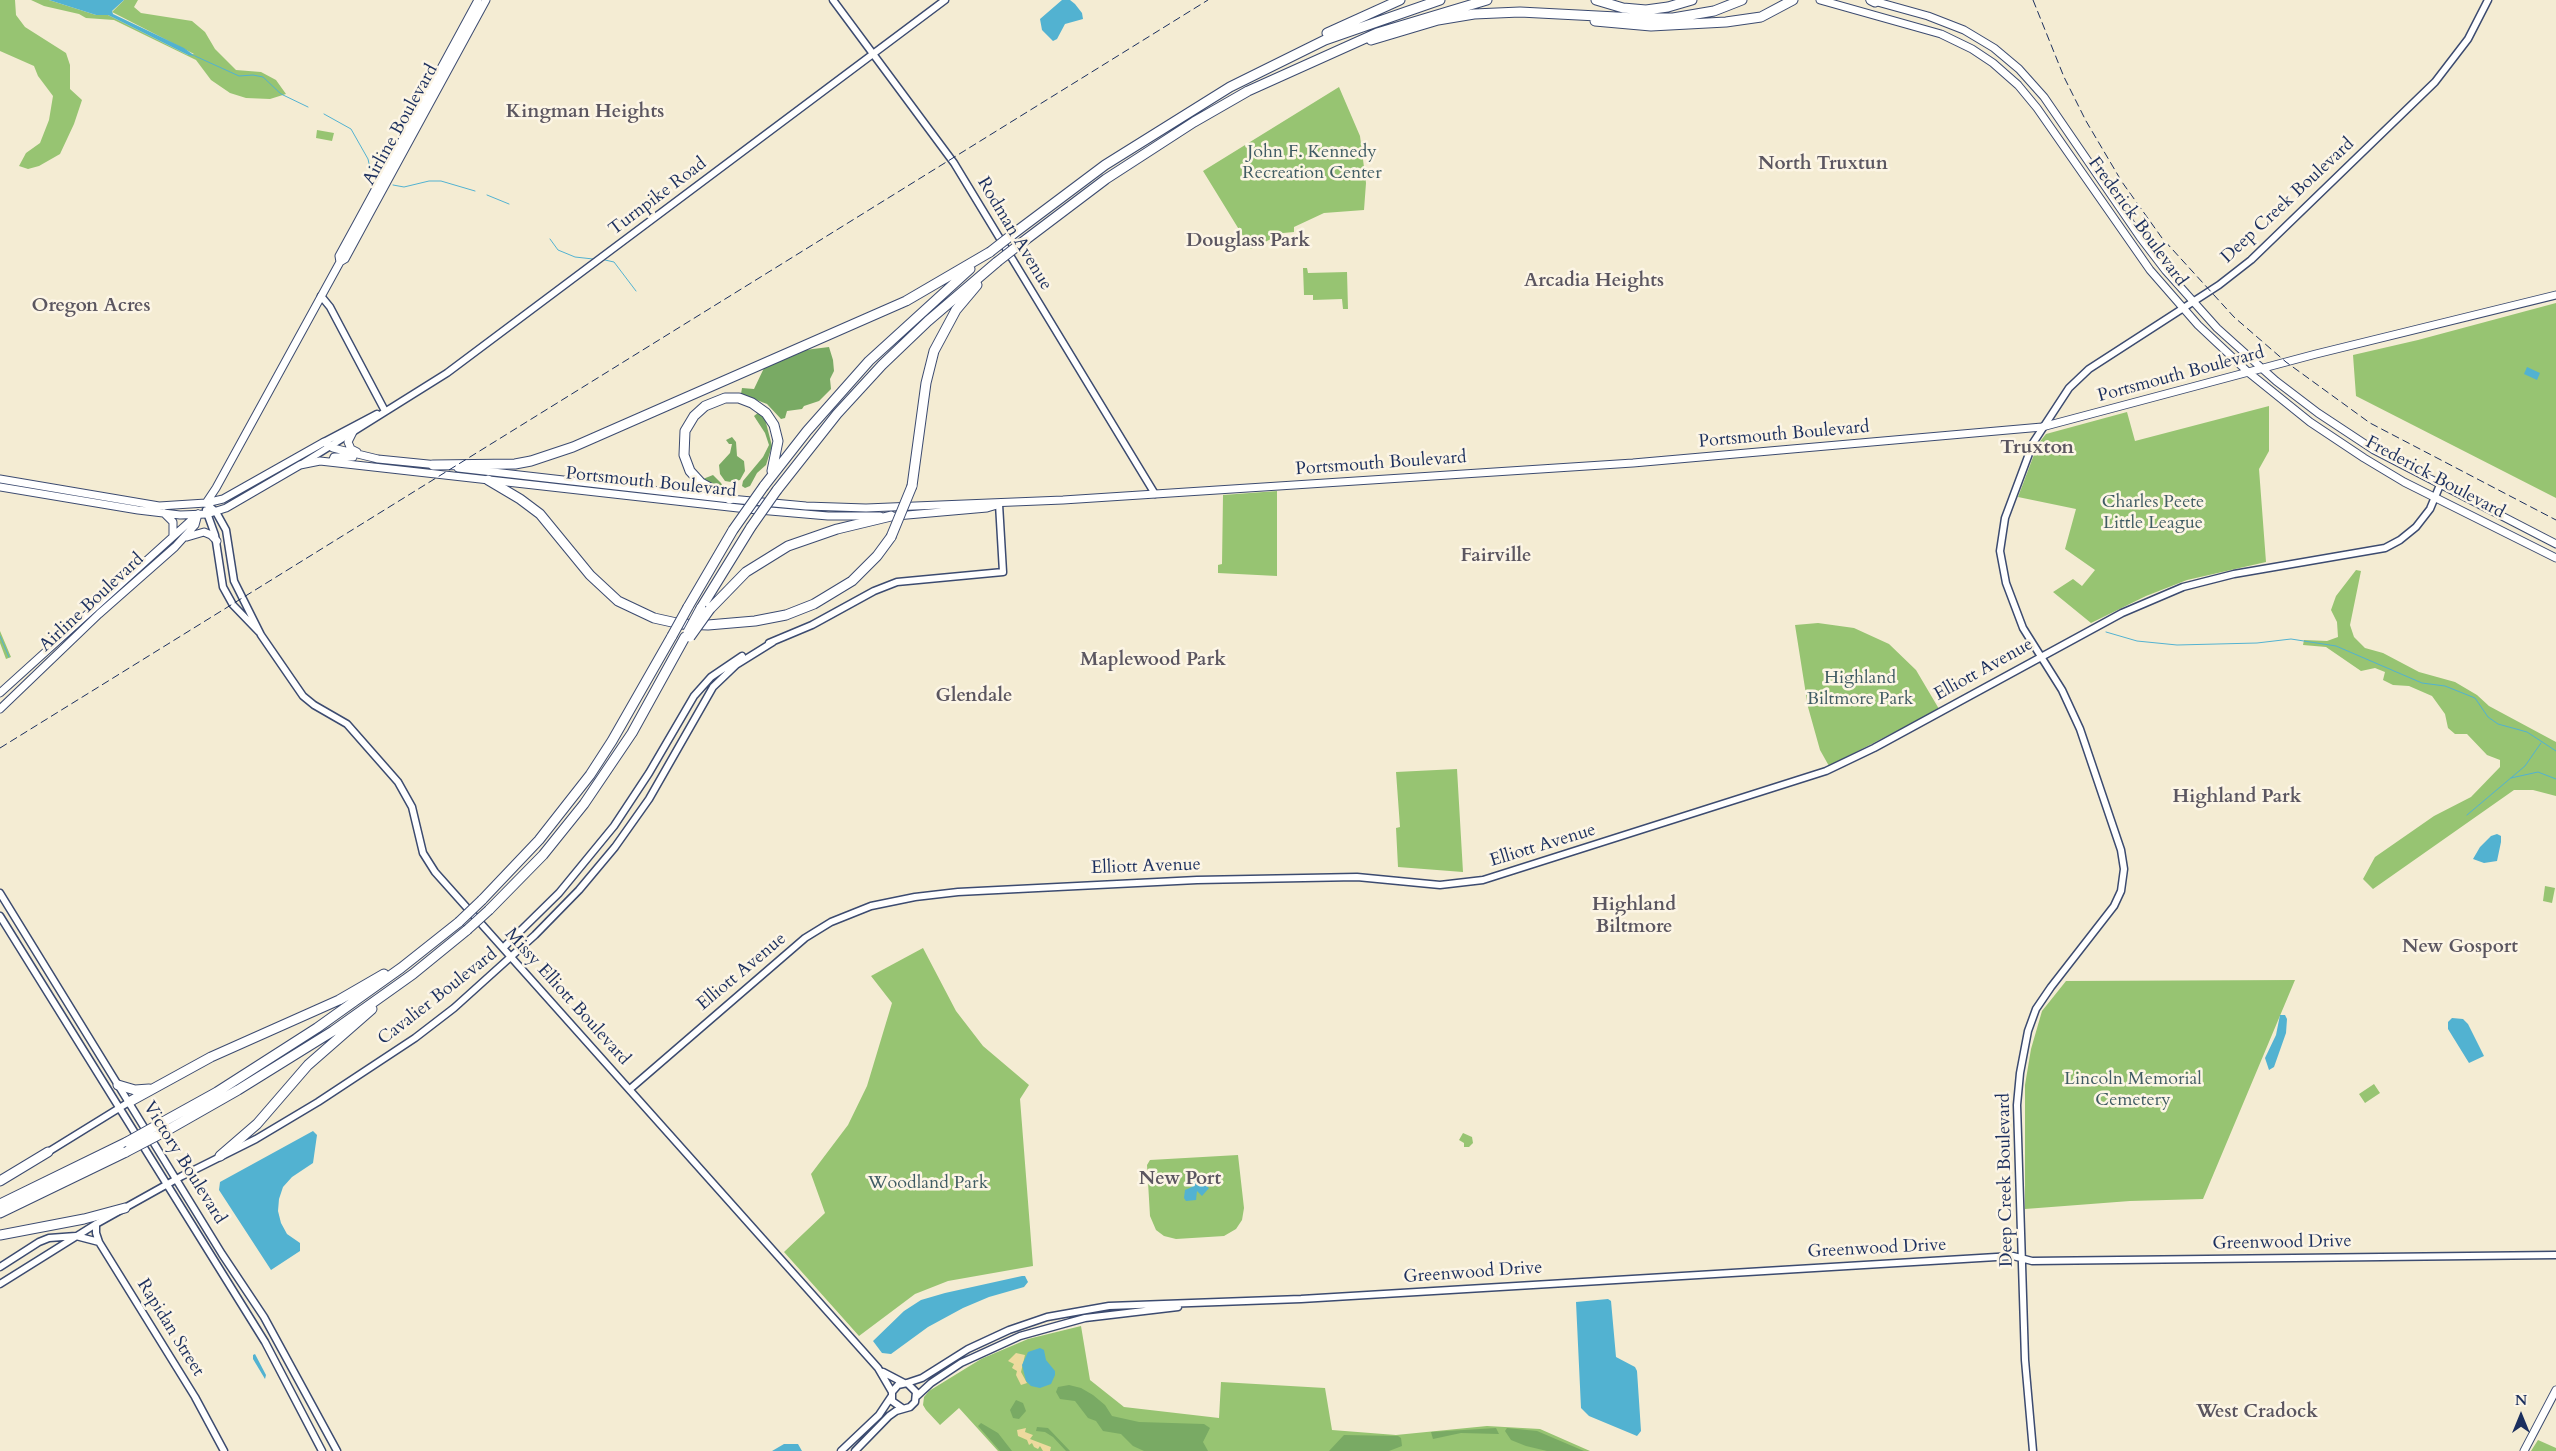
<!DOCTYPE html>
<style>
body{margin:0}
#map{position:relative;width:2556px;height:1451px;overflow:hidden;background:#f4ecd3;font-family:Cardo,serif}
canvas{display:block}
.north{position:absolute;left:2496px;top:1391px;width:50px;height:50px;-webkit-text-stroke:4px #fcf5e5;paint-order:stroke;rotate:0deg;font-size:14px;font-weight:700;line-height:20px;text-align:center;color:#1b2f5e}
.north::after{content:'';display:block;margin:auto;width:18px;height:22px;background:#1b2f5e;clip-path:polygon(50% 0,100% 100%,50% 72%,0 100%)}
</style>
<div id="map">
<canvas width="2556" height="1451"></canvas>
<div class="north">N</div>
</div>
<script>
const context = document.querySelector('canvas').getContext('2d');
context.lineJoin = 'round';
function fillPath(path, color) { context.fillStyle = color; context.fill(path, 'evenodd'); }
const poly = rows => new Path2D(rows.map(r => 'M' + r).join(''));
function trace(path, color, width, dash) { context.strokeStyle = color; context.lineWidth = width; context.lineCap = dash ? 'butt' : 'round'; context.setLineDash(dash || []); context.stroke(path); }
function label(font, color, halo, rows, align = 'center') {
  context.font = font + ' Cardo,serif'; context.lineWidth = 5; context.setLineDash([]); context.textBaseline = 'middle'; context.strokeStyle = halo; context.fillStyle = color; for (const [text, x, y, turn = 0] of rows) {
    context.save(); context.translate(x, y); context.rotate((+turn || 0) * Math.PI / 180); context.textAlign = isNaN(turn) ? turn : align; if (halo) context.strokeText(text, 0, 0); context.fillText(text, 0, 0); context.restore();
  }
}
fillPath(poly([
 [0,0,15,0,16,15,25,27,66,53,70,65,70,89,82,100,74,124,60,154,39,166,28,169,19,166,26,153,40,143,49,120,53,96,38,76,34,66,0,51],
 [31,0,49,0,96,15,108,15,188,55,194,54,112,12,124,0,138,0,134,7,141,13,192,21,205,32,215,49,236,70,261,72,276,80,286,94,270,99,246,98,230,93,211,80,196,60,114,20,86,18,79,14,44,6],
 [1339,87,1360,136,1366,183,1364,210,1324,213,1294,227,1294,232,1283,233,1251,249,1203,171],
 [317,130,334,133,332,141,316,138],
 [1303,268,1307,268,1308,273,1347,272,1348,309,1343,309,1342,299,1313,300,1313,295,1304,295],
 [2556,303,2556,498,2356,396,2353,355,2418,340],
 [2269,406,2269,451,2259,469,2266,562,2187,580,2146,596,2091,623,2053,592,2073,579,2082,586,2095,570,2065,549,2076,509,2018,497,2038,444,2046,434,2127,412,2135,441],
 [1277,491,1277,576,1218,573,1218,565,1222,564,1223,495],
 [2356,570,2361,571,2350,625,2354,637,2365,648,2383,653,2419,672,2455,682,2477,695,2489,706,2556,742,2556,796,2533,790,2514,790,2373,889,2363,879,2375,857,2434,816,2471,797,2500,767,2500,760,2487,755,2467,734,2455,734,2448,728,2445,714,2432,696,2409,686,2393,685,2383,680,2385,672,2375,668,2361,671,2326,647,2303,645,2304,640,2327,641,2338,637,2337,622,2331,610,2336,596],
 [1818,623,1854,628,1889,644,1916,670,1939,709,1829,766,1820,750,1808,707,1795,625],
 [0,631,11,657,6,659,0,643],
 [1457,769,1463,872,1398,867,1396,828,1400,827,1396,772],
 [2545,886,2555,888,2552,903,2543,901],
 [923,948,956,1011,983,1046,1029,1085,1020,1099,1033,1266,948,1281,915,1294,859,1336,784,1252,825,1213,811,1174,848,1125,867,1086,892,1003,871,976],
 [2295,980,2203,1199,2130,1201,2025,1209,2025,1085,2031,1049,2042,1011,2066,981],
 [2374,1084,2380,1093,2365,1103,2359,1094],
 [1463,1133,1472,1137,1473,1143,1469,1147,1464,1147,1464,1143,1459,1140],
 [1238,1155,1244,1208,1242,1220,1236,1229,1224,1236,1176,1239,1164,1236,1156,1230,1150,1216,1147,1165,1150,1160],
 [1081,1326,1090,1380,1124,1407,1219,1418,1221,1382,1325,1388,1332,1430,1396,1435,1487,1426,1540,1429,1590,1451,998,1451,959,1408,940,1425,926,1410,923,1405,924,1397,929,1391,981,1359,1028,1339],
 [2538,1440,2556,1448,2556,1451,2531,1451]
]), '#97c472');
fillPath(poly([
 [829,347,833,360,834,371,830,379,831,389,819,401,804,406,802,409,787,411,785,418,781,419,767,404,741,394,742,388,754,389,764,368,805,350],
 [759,412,765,419,772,446,766,465,757,473,750,486,745,488,742,486,743,481,763,457,769,445,765,433,754,416],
 [732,437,736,442,737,456,744,461,745,471,740,480,731,482,725,481,720,474,719,465,730,453,732,444,729,444,726,440],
 [713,475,721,483,724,488,708,485,703,479],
 [1069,1385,1081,1388,1093,1395,1105,1405,1112,1416,1139,1422,1204,1424,1210,1428,1203,1442,1208,1451,1144,1451,1133,1446,1121,1434,1103,1431,1096,1421,1088,1418,1075,1401,1060,1399,1056,1392,1058,1387],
 [1016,1400,1023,1403,1026,1411,1019,1419,1013,1418,1010,1410],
 [981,1423,998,1433,1012,1451,1000,1451,978,1426],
 [1037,1427,1048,1428,1070,1451,1066,1451,1053,1437,1045,1432,1036,1431],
 [1496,1428,1499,1434,1461,1433,1433,1439,1431,1432],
 [1507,1428,1537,1431,1584,1451,1547,1451,1526,1446,1511,1440,1505,1431],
 [1344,1435,1398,1436,1401,1438,1402,1446,1389,1451,1329,1451]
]), '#79aa64');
fillPath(poly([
 [1016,1353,1025,1355,1021,1372,1027,1383,1021,1385,1016,1375,1017,1371,1012,1368,1014,1364,1008,1361],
 [1026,1428,1025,1432,1033,1435,1030,1439,1051,1447,1050,1451,1043,1451,1040,1446,1038,1449,1034,1447,1032,1443,1029,1445,1027,1440,1018,1436,1017,1430]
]), '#eeda9e');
fillPath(poly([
 [49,0,124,0,112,11,113,14,184,48,195,56,188,55,108,15,96,15],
 [1062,0,1070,0,1075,4,1082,13,1083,19,1065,24,1057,39,1053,41,1042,30,1040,19],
 [2527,367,2540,373,2537,380,2524,374],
 [2497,834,2501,836,2501,842,2497,861,2484,863,2473,859,2480,847,2491,836],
 [2280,1015,2285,1015,2287,1019,2286,1033,2274,1067,2269,1070,2265,1058,2276,1035],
 [2452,1018,2463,1019,2468,1024,2484,1056,2469,1063,2448,1029,2448,1022],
 [313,1131,317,1135,313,1163,292,1177,283,1187,279,1199,278,1211,281,1223,287,1234,300,1243,300,1251,271,1270,219,1190,220,1182],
 [1190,1176,1200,1176,1200,1181,1209,1188,1202,1196,1197,1191,1196,1200,1186,1201,1184,1198,1185,1190,1192,1187],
 [1022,1276,1025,1276,1028,1282,1024,1287,989,1297,963,1308,928,1327,891,1354,882,1353,873,1341,904,1311,921,1300,945,1293],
 [1608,1299,1611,1301,1616,1357,1635,1367,1637,1371,1641,1431,1637,1436,1589,1416,1581,1408,1576,1302],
 [1040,1348,1044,1350,1046,1360,1055,1371,1055,1375,1051,1384,1040,1388,1031,1386,1026,1381,1022,1365,1028,1352],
 [255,1354,266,1375,265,1379,253,1359,253,1355],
 [784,1444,798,1444,802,1451,772,1451]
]), '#52b2d1');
trace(poly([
 [195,56,239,76,253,75,263,77,281,94,308,107],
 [324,114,351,129,368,159,372,177],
 [393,185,404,187,429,181,441,181,475,191],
 [487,195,509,204],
 [550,239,558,250,575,257,593,259],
 [605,260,614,262,636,291],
 [2106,632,2137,641,2177,645,2257,643,2291,639,2336,646,2422,683,2445,686,2475,698,2488,717,2498,724,2527,732,2556,751],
 [0,636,9,657],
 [2511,778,2538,772,2556,779],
 [2467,815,2525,766,2541,743]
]), '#52b2d1', 1);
const secondary = poly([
 [833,0,954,163,1155,494],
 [321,296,330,307,385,411],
 [324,442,377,414],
 [300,465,447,373,945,0],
 [206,503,216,512,226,530,234,581,261,635,303,696,314,705,347,724,398,782,412,807,423,853,435,872,878,1368,892,1392],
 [206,510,215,535,223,587,233,605,259,632],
 [769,643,812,625,874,591,897,582,1003,572,999,504],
 [0,893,222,1254,264,1317,337,1451],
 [0,916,265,1342,322,1451],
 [503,948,559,893,614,826,649,773,694,696,711,677,742,656],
 [630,1089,805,938,831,922,871,906,915,897,958,892,1197,880,1357,877,1440,885,1483,880,1826,771,1874,748,2122,613,2183,587,2234,574,2385,548,2400,540,2416,527,2430,509,2440,485],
 [48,1152,129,1102],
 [96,1224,96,1233,99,1242],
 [0,1267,39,1242,49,1238,76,1236,99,1242,195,1397,224,1451],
 [0,1284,96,1224,182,1176,256,1139,318,1102,415,1038,454,1008,535,935,579,890,615,847,649,799,713,687,736,665,773,642],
 [883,1372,904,1383],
 [907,1383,922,1378,968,1349,1009,1330,1047,1317,1109,1306,1301,1299,2013,1256,2032,1261,2556,1255],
 [917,1396,931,1383,961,1363,1020,1336,1085,1318,1178,1307],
 [841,1451,879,1415,891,1397],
 [855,1451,889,1416,896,1411,910,1407,915,1402,916,1392,907,1383,898,1385,892,1392,892,1401,902,1408],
 [2033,1451,2025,1360,2017,1105,2020,1073,2028,1031,2036,1009,2051,987,2114,906,2121,891,2124,869,2121,850,2080,729,2062,690,2023,628,2006,583,2000,551,2005,518,2033,443,2069,388,2089,369,2219,285,2251,260,2435,82,2468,39,2488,0]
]);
const primary = poly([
 [1820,0,1941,34,1972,49,1993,63,2018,85,2037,108,2150,270,2198,325,2248,372,2310,422,2364,458,2404,482,2556,558],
 [1870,0,1928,16,1964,30,1994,48,2019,69,2044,97,2140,237,2166,271,2217,328,2276,381,2318,413,2374,450,2556,544],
 [340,262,339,256,356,225,478,0],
 [354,430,348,442,351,449,357,452],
 [332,462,334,457,353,457],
 [458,468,730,499,806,506,866,508,1063,500,1633,463,2042,427,2316,354,2556,295],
 [0,479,159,506,206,503,223,499,324,442,333,448,378,459,438,465],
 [0,487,138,510,180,515,207,514,226,508,300,465,320,461,747,509,828,516,880,516],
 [206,503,216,488,340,262,345,259,371,211,486,0],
 [164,513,173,522,173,536],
 [896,516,987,508,997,505],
 [187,537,204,532,211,535,217,541],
 [0,693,198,514],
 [0,709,99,614,175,547,195,525,198,514],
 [2524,1451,2556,1390]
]);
const highway = poly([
 [1596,0,1623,8,1646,10,1668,7,1692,0],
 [1871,0,1875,2],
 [1595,21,1651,26,1726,22,1761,17,1793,0],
 [1327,33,1400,0],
 [1371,40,1438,20,1474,14,1520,12,1636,18,1673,18,1714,11,1742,0],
 [1013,234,1105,165,1230,87,1325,40,1440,0],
 [1020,244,1106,179,1194,122,1248,91,1377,33,1487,0],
 [433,465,515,464,531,461,573,447,906,301,990,252],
 [488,480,520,499,540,514,590,575,618,601,654,618,681,624,708,625,755,621,786,615,814,604,852,581,877,556,891,537],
 [764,486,807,431,869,361,970,269],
 [912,486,926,383,934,351,956,310,977,285],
 [777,490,837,414,882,365,928,321,997,262],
 [730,499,701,483,690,471,684,455,685,431,694,416,705,406,725,398,739,398,752,403,766,413,774,425,778,441,772,471],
 [688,607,733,530],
 [701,608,751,527],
 [710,609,746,572,788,546,837,529,891,516],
 [482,900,539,840,590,775,612,741,672,636],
 [489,910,543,855,584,804,632,733,685,637],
 [118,1085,135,1090,149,1089],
 [129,1102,211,1057,339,1000,384,974],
 [161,1123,217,1092,317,1028,401,968,459,922],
 [166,1131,238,1090,333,1031,413,974,467,930],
 [220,1156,257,1124,308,1065,372,1009],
 [0,1181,48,1152],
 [0,1204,127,1142],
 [0,1213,126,1152],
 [0,1235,84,1219,125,1208]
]);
trace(secondary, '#3c4b70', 9);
trace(primary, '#3c4b70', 9);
trace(highway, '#3c4b70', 11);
trace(secondary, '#fff', 6);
trace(primary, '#fff', 7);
trace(highway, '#fff', 9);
trace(poly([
 [2033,0,2064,77,2086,121,2122,182,2162,238,2234,317,2286,362,2370,423,2556,520],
 [0,748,1208,0]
]), '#1b2f5e', 1, [8, 4]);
const highwayBridge = poly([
 [990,252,1013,234],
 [997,262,1020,244],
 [751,527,777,490],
 [733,530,764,486],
 [891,537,912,486],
 [688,632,701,608],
 [672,636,688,607],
 [690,637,710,609],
 [459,922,482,900],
 [467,930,489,910],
 [127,1142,161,1123],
 [126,1152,166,1131]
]);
trace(highwayBridge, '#3c4b70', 11, []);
trace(highwayBridge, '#fff', 9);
label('18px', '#1b2f5e', '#fcf5e5', [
 ["Airline Boulevard",401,125,-61],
 ["Turnpike Road",658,197,-37],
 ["Deep Creek Boulevard",2288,201,-43],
 ["Frederick Boulevard",2137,222,54],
 ["Rodman Avenue",1014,234,59],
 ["Portsmouth Boulevard",2181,375,-15],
 ["Portsmouth Boulevard",1784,435,-5],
 ["Portsmouth Boulevard",1381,464,-4],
 ["Frederick Boulevard",2435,478,28],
 ["Portsmouth Boulevard",651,483,6],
 ["Airline Boulevard",92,603,-43],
 ["Elliott Avenue",1984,670,-29],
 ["Elliott Avenue",1543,846,-17],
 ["Elliott Avenue",1146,867,-2],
 ["Elliott Avenue",742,972,-40],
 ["Cavalier Boulevard",438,997,-38],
 ["Missy Elliott Boulevard",567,997,48],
 ["Victory Boulevard",184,1163,58],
 ["Deep Creek Boulevard",2006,1180,-91],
 ["Greenwood Drive",2282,1243,-1],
 ["Greenwood Drive",1877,1249,-3],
 ["Greenwood Drive",1473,1273,-4],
 ["Rapidan Street",170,1328,58]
]);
label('18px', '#405c64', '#fcf5e5', [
 ["John F. Kennedy",1312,153],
 ["Recreation Center",1312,174],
 ["Charles Peete",2153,503],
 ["Little League",2153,524],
 ["Highland",1860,679],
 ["Biltmore Park",1860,700],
 ["Lincoln Memorial",2133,1080],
 ["Cemetery",2133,1101],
 ["Woodland Park",928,1184]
]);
label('bold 19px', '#5b5660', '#fcf5e5', [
 ["Kingman Heights",585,113],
 ["North Truxtun",1823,165],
 ["Douglass Park",1248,242],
 ["Arcadia Heights",1594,282],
 ["Oregon Acres",91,307],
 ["Fairville",1496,557],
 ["Maplewood Park",1153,661],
 ["Glendale",974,697],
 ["Highland Park",2237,798],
 ["Highland",1634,906],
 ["Biltmore",1634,928],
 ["New Gosport",2460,948],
 ["New Port",1180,1180],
 ["West Cradock",2257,1413]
]);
label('bold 20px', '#5b5660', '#fcf5e5', [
 ["Truxton",2037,448]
]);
</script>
